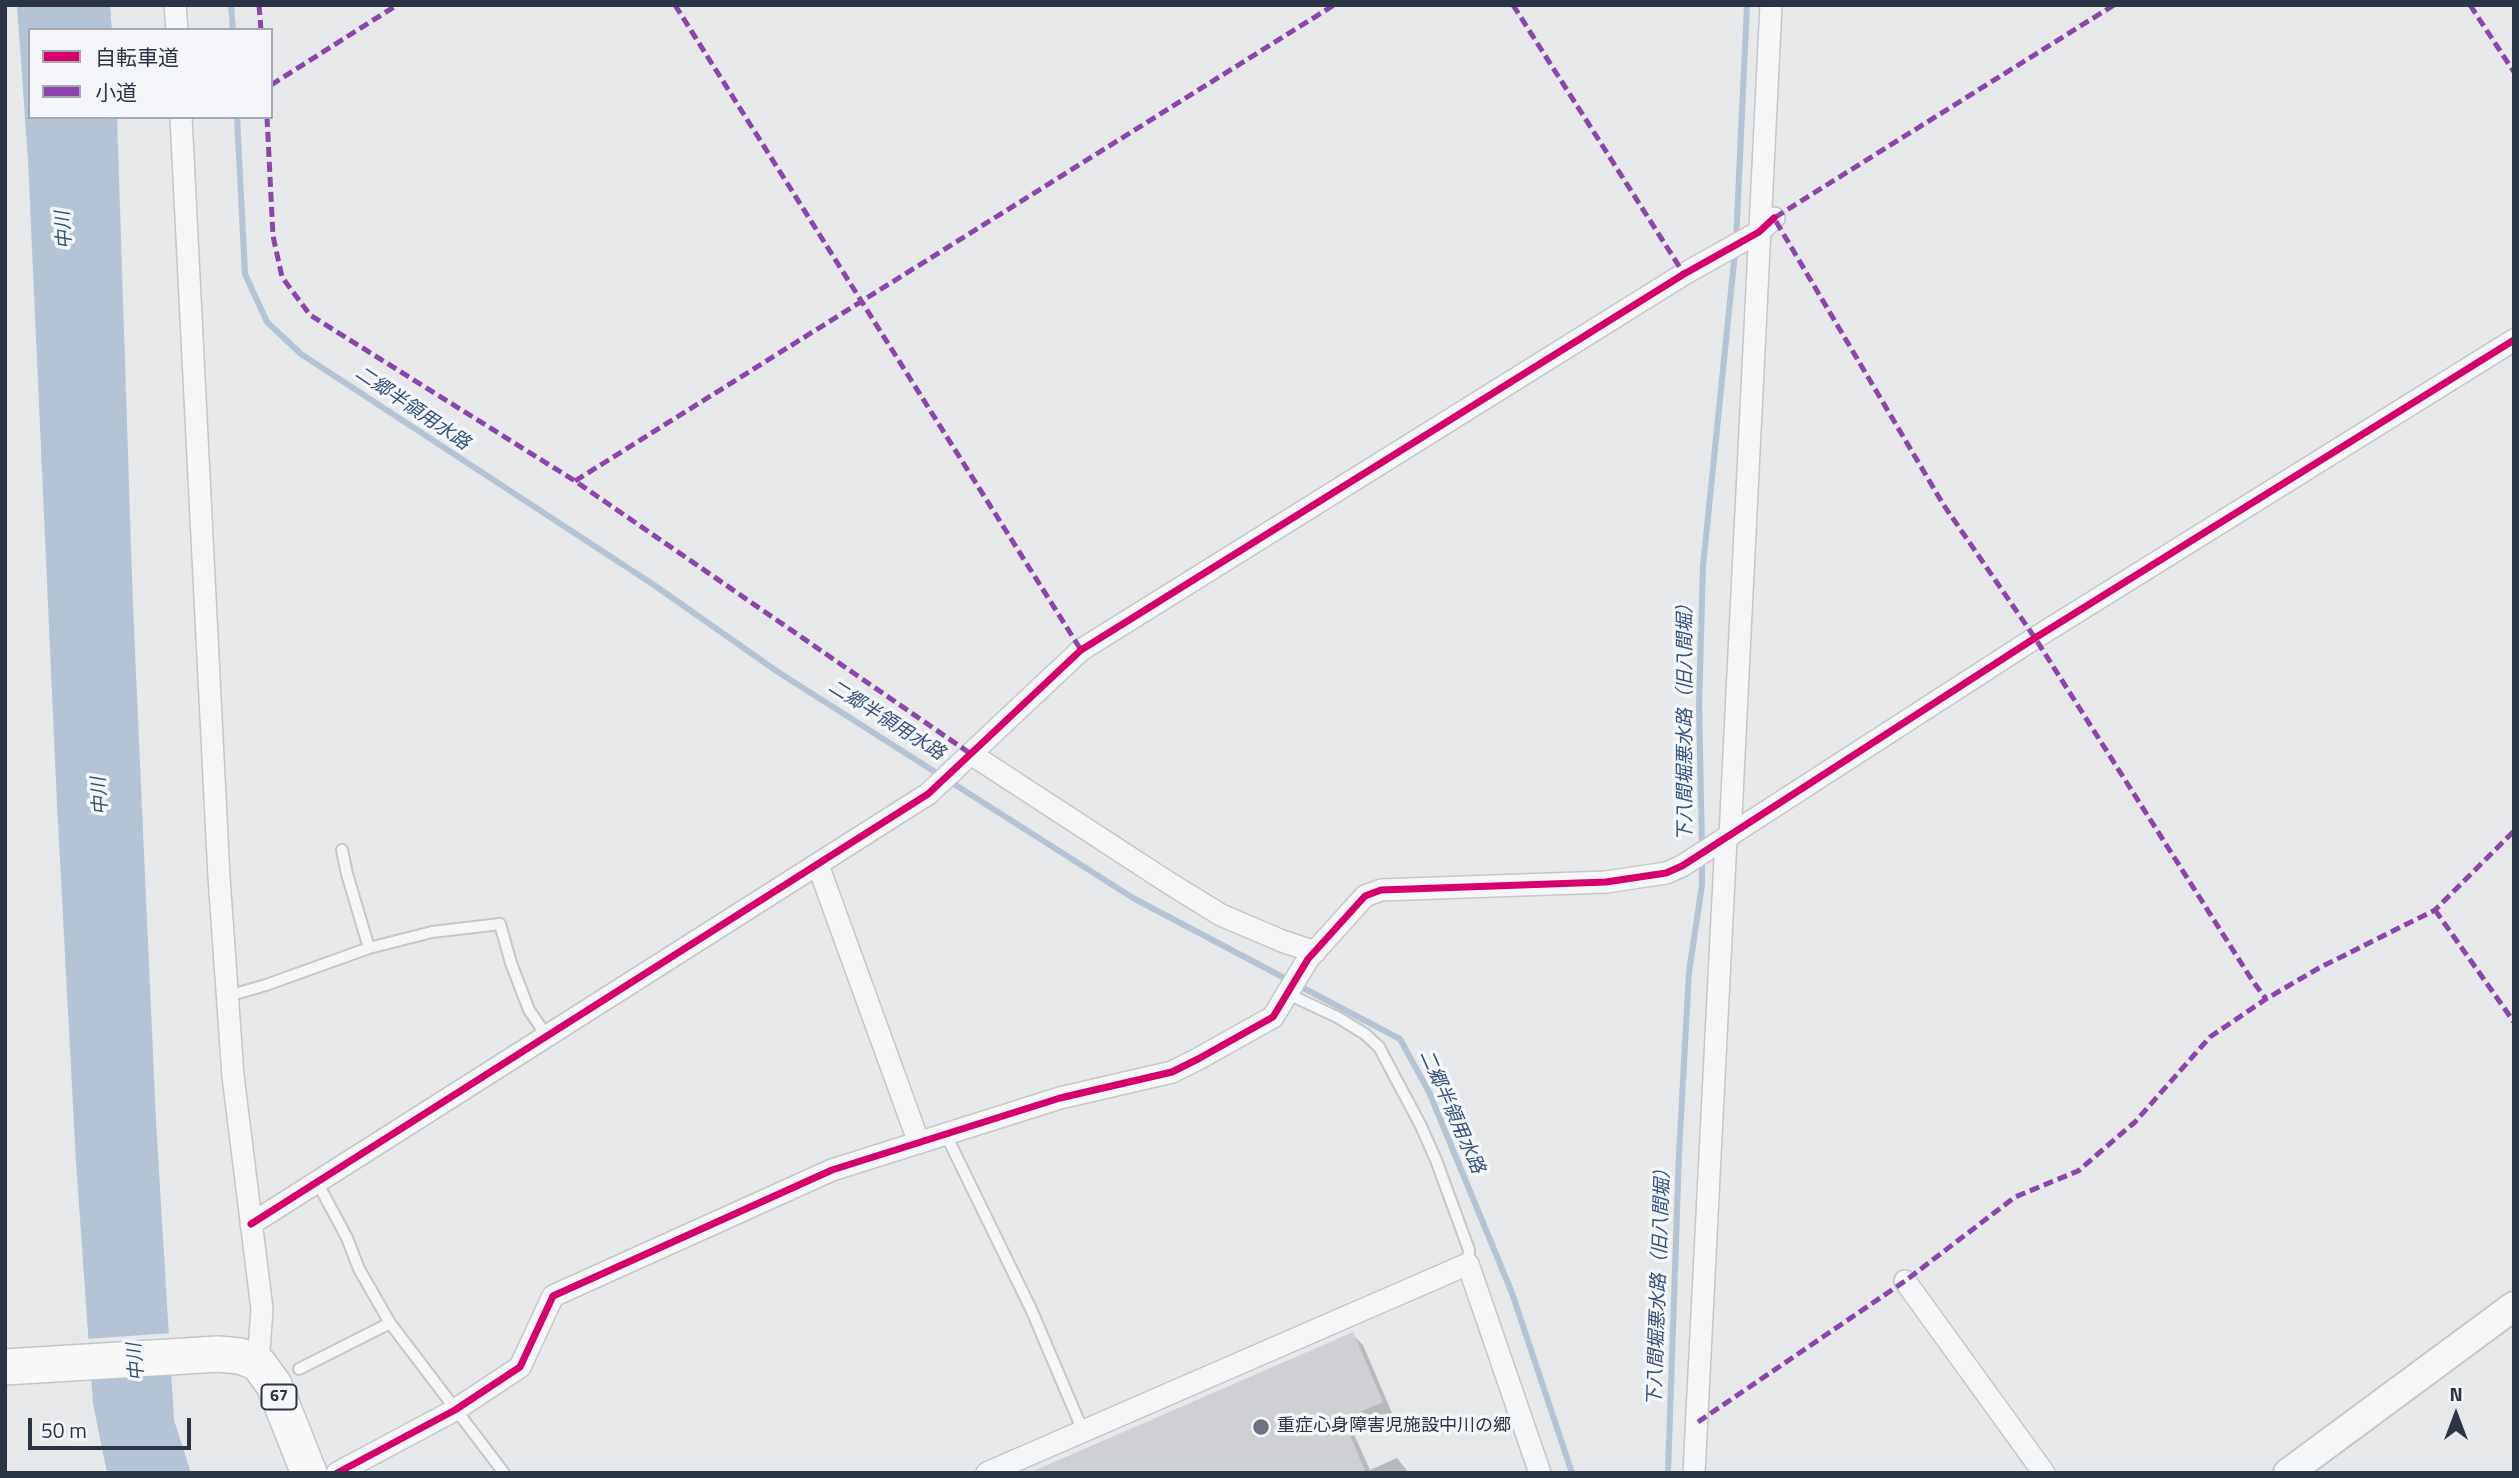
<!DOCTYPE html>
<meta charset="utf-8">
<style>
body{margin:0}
#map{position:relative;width:2519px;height:1478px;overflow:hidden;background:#e6e8ea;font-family:"Titillium Web","Noto Sans JP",sans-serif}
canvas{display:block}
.frame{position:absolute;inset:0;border:7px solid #2b3445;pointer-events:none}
.legend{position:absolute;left:28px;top:28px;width:245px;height:91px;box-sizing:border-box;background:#f4f6f9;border:2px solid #a4a8b1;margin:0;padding:9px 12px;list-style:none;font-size:21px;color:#2b3445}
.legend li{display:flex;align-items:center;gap:14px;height:35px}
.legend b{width:35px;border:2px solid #a4a8b1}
.north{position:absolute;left:2421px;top:1380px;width:70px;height:70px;-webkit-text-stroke:5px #f4f6f9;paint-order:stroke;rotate:0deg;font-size:19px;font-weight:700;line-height:28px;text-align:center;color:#2b3445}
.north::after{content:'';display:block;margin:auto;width:24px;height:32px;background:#2b3445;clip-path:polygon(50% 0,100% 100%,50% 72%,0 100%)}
.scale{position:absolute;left:28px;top:1418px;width:163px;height:32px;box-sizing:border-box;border:4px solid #2b3445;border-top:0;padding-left:9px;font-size:21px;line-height:24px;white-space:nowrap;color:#2b3445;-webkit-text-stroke:5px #f4f6f9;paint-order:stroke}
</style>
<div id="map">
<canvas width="2519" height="1478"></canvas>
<div class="frame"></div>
<ul class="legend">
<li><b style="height:9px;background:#d6006c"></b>自転車道</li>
<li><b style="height:9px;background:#8e44ad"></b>小道</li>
</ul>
<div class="north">N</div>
<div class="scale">50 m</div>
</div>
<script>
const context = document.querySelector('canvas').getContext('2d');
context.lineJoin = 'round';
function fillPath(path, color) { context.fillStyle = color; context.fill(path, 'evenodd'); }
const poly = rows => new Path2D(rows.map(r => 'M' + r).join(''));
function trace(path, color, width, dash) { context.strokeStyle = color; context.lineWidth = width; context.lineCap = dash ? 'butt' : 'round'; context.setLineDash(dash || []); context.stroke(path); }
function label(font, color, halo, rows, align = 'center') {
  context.font = font + ' "Titillium Web","Noto Sans JP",sans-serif'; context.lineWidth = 7; context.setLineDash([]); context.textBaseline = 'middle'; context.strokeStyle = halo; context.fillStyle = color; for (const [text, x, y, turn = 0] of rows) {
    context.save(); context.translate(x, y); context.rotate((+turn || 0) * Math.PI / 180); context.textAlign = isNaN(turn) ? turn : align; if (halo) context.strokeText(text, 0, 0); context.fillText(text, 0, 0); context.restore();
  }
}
fillPath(poly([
 [17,5,110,5,112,30,30,30,30,117,117,117,133,607,156,1121,174,1420,191,1473,107,1473,93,1404,76,1162,57,804,28,160]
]), '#b4c4d5');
fillPath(poly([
 [172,1333,175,1372,88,1377,85,1339]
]), '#e6e8ea');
fillPath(poly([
 [1352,1334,1363,1345,1392,1413,1352,1430,1370,1470,1397,1458,1409,1473,1038,1473]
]), '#0003');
trace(poly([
 [231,5,233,30],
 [237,117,245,274,267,322,301,354,654,585,778,672,1133,898,1400,1039,1429,1092,1512,1293,1572,1473],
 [1736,241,1747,5],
 [1702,848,1699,705,1703,566,1735,252],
 [1668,1473,1679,1154,1689,972,1702,885,1702,859]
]), '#b4c4d5', 6);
fillPath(poly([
 [1353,1332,1383,1402,1343,1419,1366,1473,1029,1473]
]), '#ced0d3');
const service = poly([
 [342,850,347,874,369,948],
 [1288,994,1337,1017,1365,1034,1379,1047,1421,1126,1436,1160,1469,1250,1468,1264],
 [228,996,266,985,369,948,432,932,500,924,511,963,529,1010,546,1035],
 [946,1135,1031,1309,1083,1431],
 [316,1180,347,1238,359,1269,390,1323,504,1473],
 [299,1369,390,1323]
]);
const minor = poly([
 [175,5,177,30],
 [181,117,219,877,233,1076,262,1309,258,1363],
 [971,754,1169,883,1221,915,1282,941,1315,952],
 [1730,836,1771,5],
 [818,865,919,1143],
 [251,1224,928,794,1081,650,1684,274,1759,232,1774,218],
 [1905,1281,2044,1473],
 [337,1473,455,1410,520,1367,553,1296,832,1170,1060,1098,1172,1072,1198,1059,1273,1017,1308,959,1365,896,1381,890,1606,882,1666,873,1682,866,2035,638,2514,340],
 [987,1473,1468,1264,1540,1473],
 [1694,1473,1726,839]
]);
const tertiary = poly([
 [2288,1473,2514,1306]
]);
const primary = poly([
 [5,1367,218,1354,240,1356,258,1363,274,1385,309,1473]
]);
trace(service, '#c4c6c8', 14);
trace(minor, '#c4c6c8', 24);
trace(tertiary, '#c4c6c8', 32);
trace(primary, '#c2c5c8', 38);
trace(service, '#f5f6f7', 10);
trace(minor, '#f5f6f7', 21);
trace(tertiary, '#f5f6f7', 28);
trace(primary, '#f8f8f8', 35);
trace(poly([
 [259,5,261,30],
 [675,5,1081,650],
 [1513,5,1684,274],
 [2114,5,1774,218,1943,504,2035,638,2252,980,2266,999],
 [2470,5,2514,72],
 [271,85,397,5],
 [267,117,273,236,282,277,310,315,575,481,971,754],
 [575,481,1334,5],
 [2435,910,2514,1022],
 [1698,1422,1905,1281,2015,1197,2078,1171,2135,1122,2210,1037,2266,999,2319,968,2435,910,2514,831]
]), '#8e44ad', 5, [10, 5]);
trace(poly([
 [251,1224,928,794,1081,650,1684,274,1759,232,1774,218],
 [337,1473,455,1410,520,1367,553,1296,832,1170,1060,1098,1172,1072,1198,1059,1273,1017,1308,959,1365,896,1381,890,1606,882,1666,873,1682,866,2035,638,2514,340]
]), '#d6006c', 7);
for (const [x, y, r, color] of [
 [1261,1427,9,"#6c737f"]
]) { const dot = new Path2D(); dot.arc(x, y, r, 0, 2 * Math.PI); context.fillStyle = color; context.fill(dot); trace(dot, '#f4f6f9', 2.5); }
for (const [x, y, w] of [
 [279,1397,35]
]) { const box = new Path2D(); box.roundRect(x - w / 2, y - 12.5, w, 25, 5); context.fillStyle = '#f4f6f9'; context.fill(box); trace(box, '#2b3445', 2); }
label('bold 16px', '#2b3445', null, [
 ["67",279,1397]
]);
label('18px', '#2b3445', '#f4f6f9', [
 ["重症心身障害児施設中川の郷",1277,1427]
], 'left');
label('italic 19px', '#34527a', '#f4f6f9', [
 ["中川",65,230,-94],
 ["二郷半領用水路",412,409,34],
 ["下八間堀悪水路（旧八間堀）",1686,718,-90],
 ["二郷半領用水路",886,721,32],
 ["中川",101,796,-94],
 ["二郷半領用水路",1451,1112,66],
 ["下八間堀悪水路（旧八間堀）",1660,1283,-88],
 ["中川",137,1362,-95]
]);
</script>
